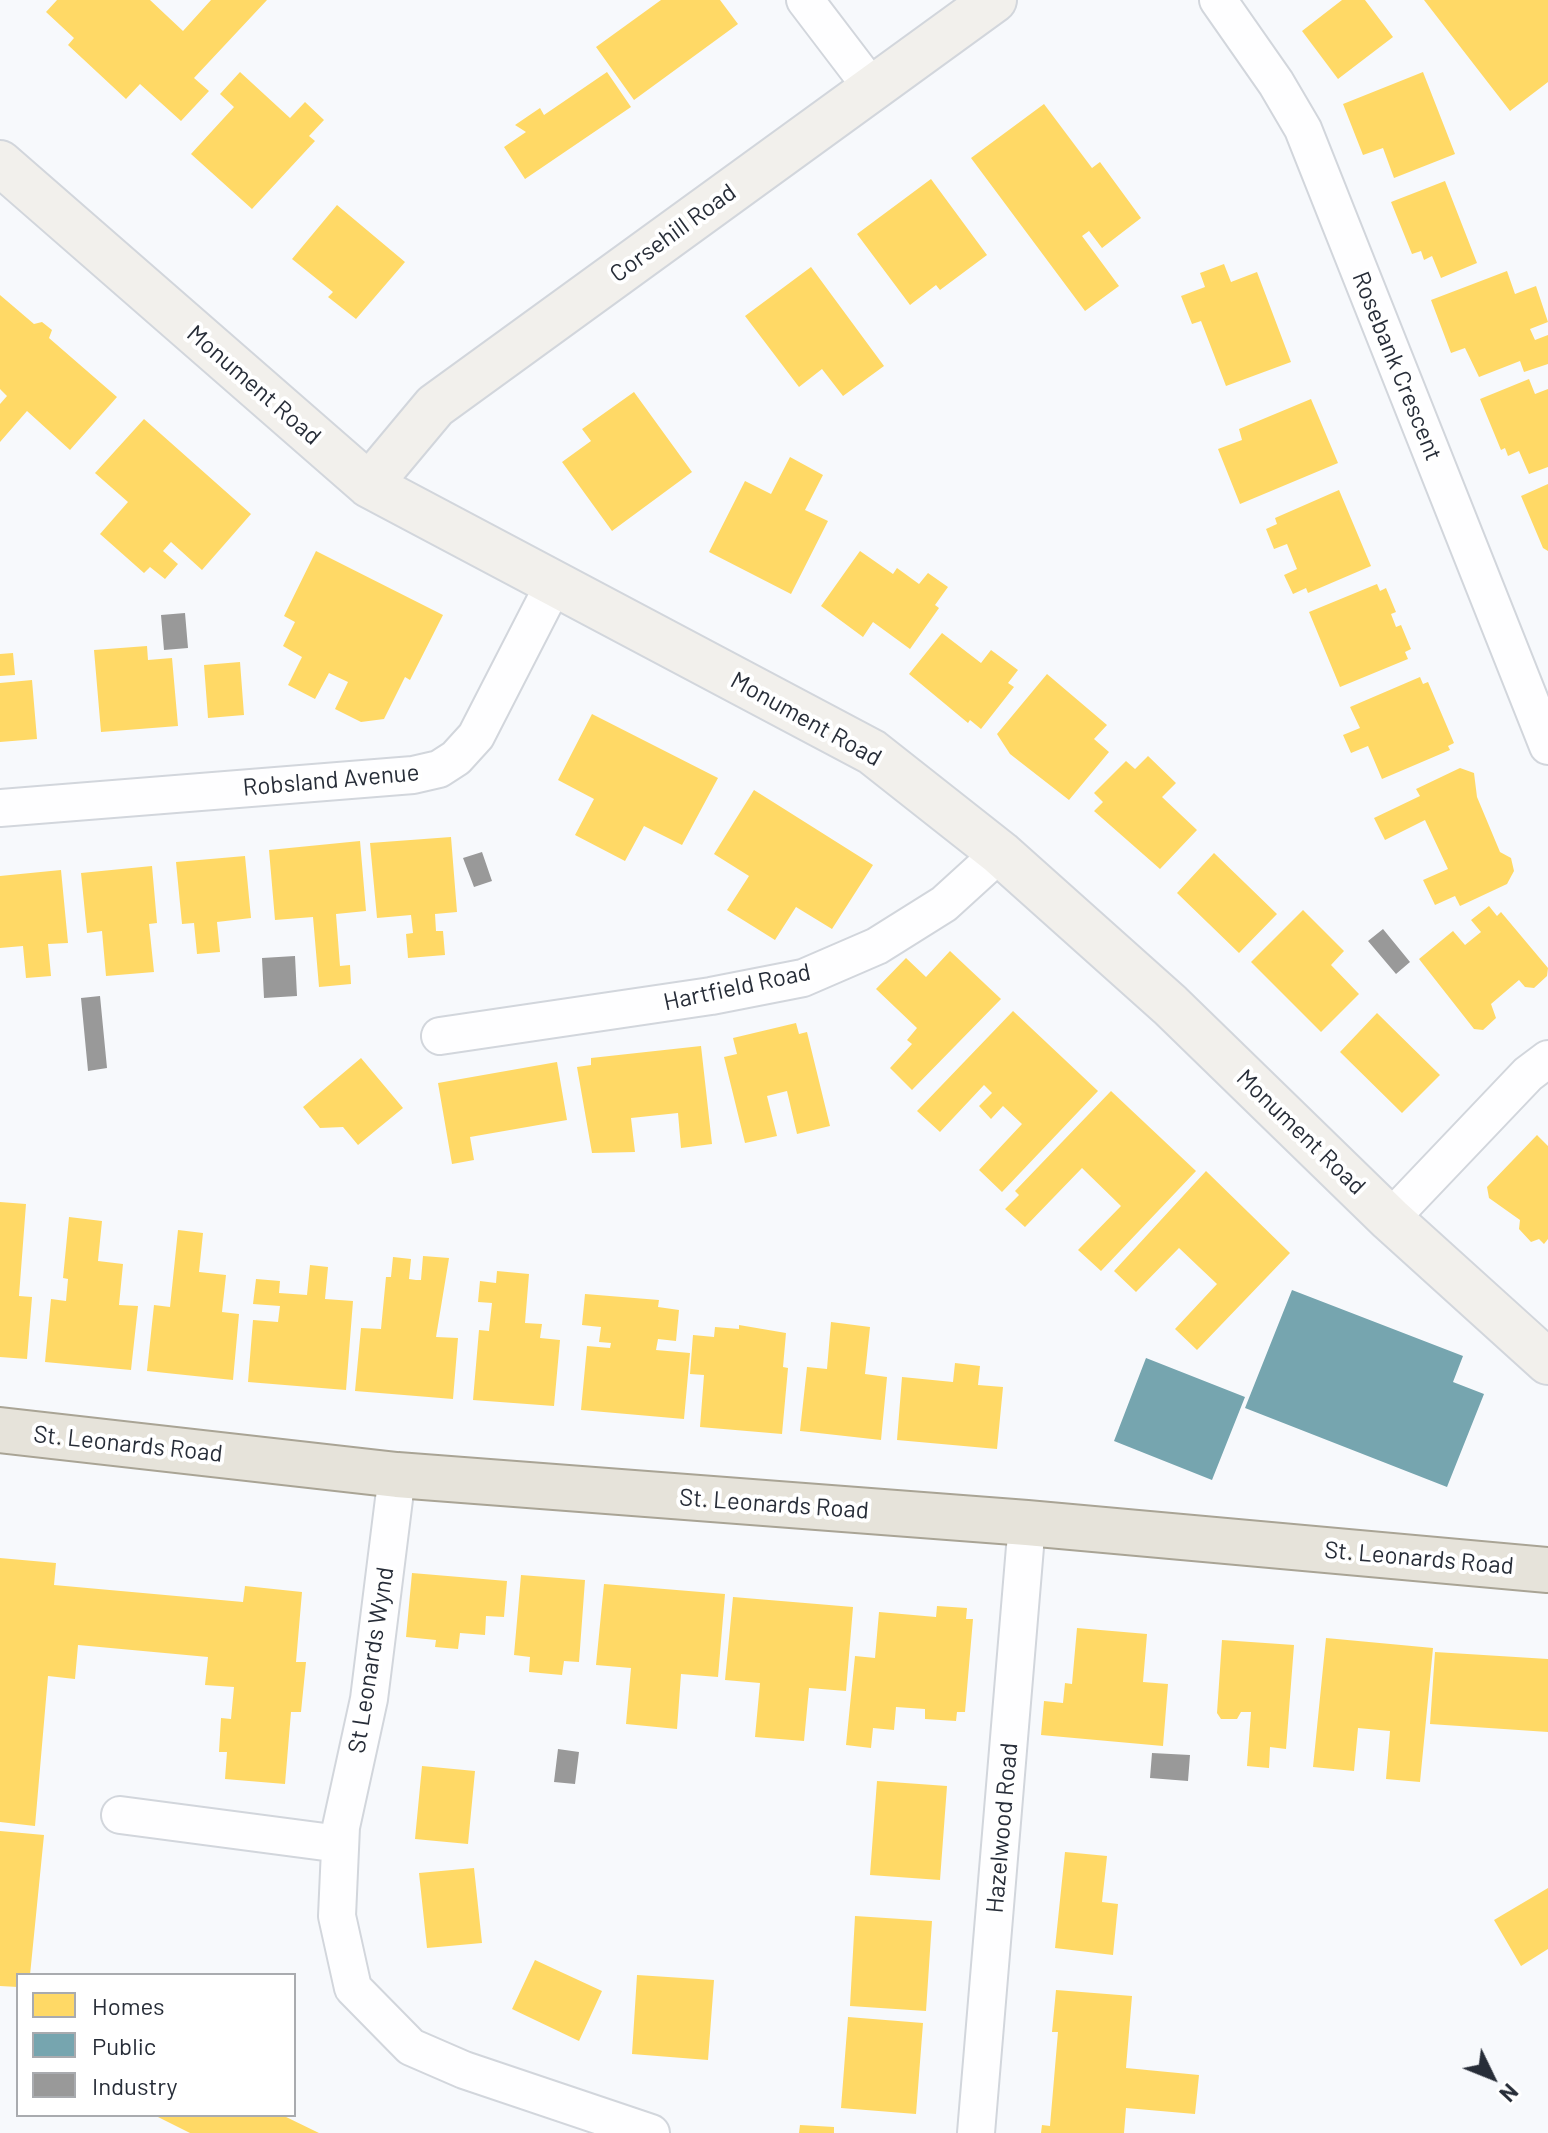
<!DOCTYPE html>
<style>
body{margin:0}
#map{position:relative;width:1548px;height:2133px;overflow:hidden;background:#f7f9fc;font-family:Barlow,sans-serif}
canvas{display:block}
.legend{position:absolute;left:16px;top:1973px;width:280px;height:144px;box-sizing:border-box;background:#fff;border:2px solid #a9abaf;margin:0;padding:10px 14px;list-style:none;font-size:24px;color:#272d38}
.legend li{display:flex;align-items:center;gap:16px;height:40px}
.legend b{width:40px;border:2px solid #a9abaf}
.north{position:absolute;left:1452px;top:2037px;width:80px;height:80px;-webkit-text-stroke:6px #fff;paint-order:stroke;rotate:133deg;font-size:22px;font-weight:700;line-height:32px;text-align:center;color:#272d38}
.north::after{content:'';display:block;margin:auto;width:28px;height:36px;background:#272d38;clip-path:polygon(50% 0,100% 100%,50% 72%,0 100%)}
</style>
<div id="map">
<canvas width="1548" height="2133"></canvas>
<ul class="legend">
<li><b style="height:22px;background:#ffd966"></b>Homes</li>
<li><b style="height:22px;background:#76a5af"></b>Public</li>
<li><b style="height:22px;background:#999"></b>Industry</li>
</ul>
<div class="north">N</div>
</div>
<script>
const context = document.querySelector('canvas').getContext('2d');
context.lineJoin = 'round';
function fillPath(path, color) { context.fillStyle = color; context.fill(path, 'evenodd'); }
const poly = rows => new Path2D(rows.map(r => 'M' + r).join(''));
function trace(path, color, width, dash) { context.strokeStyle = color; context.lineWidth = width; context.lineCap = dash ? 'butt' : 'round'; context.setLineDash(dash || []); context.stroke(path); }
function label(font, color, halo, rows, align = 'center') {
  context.font = font + ' Barlow,sans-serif'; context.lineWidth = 8; context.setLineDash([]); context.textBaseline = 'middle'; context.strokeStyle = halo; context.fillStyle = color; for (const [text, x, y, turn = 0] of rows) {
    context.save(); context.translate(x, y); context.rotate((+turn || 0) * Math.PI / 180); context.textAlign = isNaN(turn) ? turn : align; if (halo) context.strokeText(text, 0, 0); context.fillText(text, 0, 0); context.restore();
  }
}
fillPath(poly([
 [57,0,150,0,183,31,211,0,267,0,194,78,209,91,181,121,140,84,126,99,68,45,74,38,46,12],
 [661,0,720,0,738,24,634,100,596,47],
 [1342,0,1365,0,1393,37,1338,79,1302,31],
 [1424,0,1548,0,1548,82,1510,111],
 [240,72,290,118,305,102,324,120,309,136,315,141,252,209,191,154,234,107,220,94],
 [607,72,631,107,525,179,504,147,526,132,515,125,540,108,544,115],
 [1423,72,1455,154,1394,178,1383,148,1363,155,1343,104],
 [1044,104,1092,168,1100,162,1141,218,1102,248,1089,231,1082,236,1119,286,1085,311,971,158],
 [931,179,987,255,940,290,936,285,910,305,857,234],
 [1445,181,1477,263,1441,278,1432,256,1424,260,1421,251,1412,254,1391,202],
 [337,205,405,262,356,319,328,297,333,292,292,259],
 [1224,264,1231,282,1257,272,1291,362,1226,386,1201,321,1192,324,1181,296,1205,287,1200,273],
 [811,267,884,366,843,396,822,369,799,387,745,316],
 [1507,271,1515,294,1536,286,1548,322,1530,329,1535,340,1548,335,1548,364,1524,372,1520,361,1479,377,1465,348,1451,353,1431,300],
 [0,295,34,324,42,322,52,330,49,338,117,397,70,450,27,411,0,442,0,404,7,396,0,389],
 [1529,379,1535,394,1548,389,1548,467,1529,474,1519,451,1508,456,1505,448,1501,450,1480,399],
 [634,392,692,472,612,531,562,462,591,441,582,429],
 [1311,399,1338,463,1240,504,1218,449,1242,440,1239,429],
 [144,419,251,514,202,570,171,542,163,551,178,564,165,579,150,567,144,573,100,534,128,502,95,473],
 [790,457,823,475,805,510,828,521,791,594,709,552,745,481,771,494],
 [1548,484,1548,551,1543,548,1521,496],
 [1339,490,1371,566,1308,593,1306,588,1293,594,1284,575,1297,569,1287,544,1274,549,1266,529,1277,524,1275,518],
 [316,551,443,615,410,680,405,677,384,719,361,722,335,709,348,682,329,673,315,699,288,685,302,657,283,646,295,622,284,616],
 [860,551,893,574,897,568,919,584,928,573,948,587,935,605,939,608,910,649,873,622,863,637,821,606],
 [1377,584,1380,591,1386,588,1396,612,1391,614,1396,627,1401,625,1411,649,1405,652,1408,659,1340,687,1309,612],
 [942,633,981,663,991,650,1018,670,1008,683,1014,687,981,729,970,720,968,723,909,674],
 [147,646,148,660,172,658,178,726,101,732,94,650],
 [13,653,15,675,0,676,0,654],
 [240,662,244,715,208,718,204,665],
 [1047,674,1107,725,1094,739,1109,752,1069,800,1010,754,997,734],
 [1420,677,1423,684,1428,682,1454,743,1448,746,1450,750,1382,779,1368,746,1351,753,1343,735,1360,728,1350,707],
 [32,680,37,739,0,742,0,683],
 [592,714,718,778,682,845,644,826,625,861,575,835,594,799,558,780],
 [1148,756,1176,783,1162,797,1197,830,1160,869,1094,811,1103,802,1094,793,1126,761,1135,769],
 [1460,768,1474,773,1477,797,1500,852,1511,858,1514,871,1507,884,1460,906,1455,896,1435,905,1423,880,1448,869,1425,820,1385,840,1374,818,1420,796,1416,789],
 [754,790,873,865,832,929,796,907,775,940,727,910,749,876,714,854],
 [451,837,457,912,435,914,436,931,443,931,445,955,408,958,406,934,413,933,411,915,377,918,370,843],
 [360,841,366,911,336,914,340,966,350,965,351,984,319,987,313,917,275,920,269,850],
 [1214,853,1277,914,1239,953,1177,893],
 [245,856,251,918,217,922,220,952,197,954,194,923,182,924,176,862],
 [152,866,157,923,149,924,154,972,106,976,102,931,87,933,81,873],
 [61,870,68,943,48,944,51,976,26,978,23,946,0,948,0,876],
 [1489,906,1497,916,1501,912,1548,968,1547,976,1534,988,1525,987,1519,980,1491,1004,1496,1018,1483,1030,1474,1029,1419,959,1453,931,1465,945,1481,932,1471,920],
 [1303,910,1344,951,1331,965,1359,994,1321,1032,1251,962],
 [950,951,1001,999,912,1090,890,1068,912,1044,907,1040,917,1028,876,989,906,958,926,977],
 [1013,1011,1098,1091,1002,1192,979,1170,1022,1124,1003,1106,991,1119,979,1106,992,1093,984,1085,940,1132,917,1111],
 [1377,1013,1440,1075,1402,1113,1340,1052],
 [796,1023,799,1034,807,1032,830,1126,797,1134,787,1091,767,1096,777,1136,745,1143,724,1057,737,1054,733,1038],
 [701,1046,712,1144,681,1148,678,1113,631,1118,635,1152,592,1153,577,1067,591,1065,591,1058],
 [361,1058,403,1108,358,1145,343,1127,320,1128,303,1107],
 [557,1062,567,1120,470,1137,474,1160,452,1164,438,1083],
 [1111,1091,1196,1171,1101,1271,1078,1250,1121,1206,1082,1168,1025,1227,1005,1209,1019,1195,1015,1191],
 [1537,1135,1548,1146,1548,1239,1544,1244,1539,1239,1531,1242,1519,1229,1520,1220,1489,1198,1487,1187],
 [1206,1171,1290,1253,1197,1350,1175,1329,1217,1284,1199,1267,1179,1248,1136,1292,1114,1271],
 [0,1202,26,1204,19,1296,32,1297,27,1359,0,1357],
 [69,1217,102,1221,98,1261,123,1264,119,1305,138,1306,131,1370,45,1362,51,1299,66,1301,68,1279,63,1278],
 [178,1230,203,1233,199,1272,226,1275,222,1312,239,1314,233,1380,147,1371,154,1305,170,1307],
 [423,1256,449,1258,436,1337,458,1338,453,1399,355,1391,361,1328,381,1329,386,1277,391,1277,393,1257,411,1259,409,1279,416,1280,421,1280],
 [310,1265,328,1267,325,1299,353,1301,346,1390,248,1382,253,1320,278,1322,280,1306,253,1304,256,1279,280,1281,279,1293,307,1295],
 [497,1271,529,1274,525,1323,542,1324,540,1338,560,1340,554,1406,473,1400,479,1330,489,1331,492,1303,478,1302,480,1281,496,1283],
 [585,1294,659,1300,658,1307,679,1310,676,1341,658,1339,656,1350,690,1353,684,1419,581,1410,587,1346,610,1348,611,1343,599,1342,601,1327,582,1325],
 [831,1322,870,1327,865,1374,887,1377,881,1440,800,1431,807,1367,827,1369],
 [739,1325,786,1333,783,1367,788,1368,782,1434,700,1427,704,1375,690,1374,693,1335,714,1337,715,1327,739,1329],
 [955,1363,980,1366,978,1385,1003,1387,997,1449,897,1440,902,1377,953,1382],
 [0,1558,56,1563,54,1585,243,1602,245,1586,302,1592,296,1662,306,1662,301,1712,291,1712,285,1784,225,1779,227,1752,219,1752,221,1718,231,1719,234,1687,205,1685,208,1657,78,1645,75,1679,48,1676,35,1826,0,1822],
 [412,1573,507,1581,504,1617,486,1616,485,1635,460,1633,458,1649,435,1647,436,1640,406,1637],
 [521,1575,585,1580,579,1662,564,1661,562,1675,529,1672,530,1657,514,1655],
 [604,1584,725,1594,718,1677,681,1674,677,1729,626,1724,631,1668,596,1665],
 [733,1597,853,1607,846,1691,809,1688,804,1741,755,1737,760,1683,725,1680],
 [937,1606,967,1608,966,1619,973,1619,965,1712,957,1712,956,1721,925,1719,925,1709,896,1707,894,1730,873,1728,871,1748,846,1745,855,1656,875,1658,879,1612,936,1617],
 [1077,1628,1147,1634,1143,1682,1168,1684,1163,1746,1041,1735,1044,1701,1063,1703,1065,1683,1072,1684],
 [1326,1638,1433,1648,1420,1782,1386,1779,1390,1731,1358,1728,1354,1771,1313,1767],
 [1222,1640,1294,1645,1286,1749,1270,1747,1269,1768,1247,1766,1251,1712,1241,1712,1237,1719,1221,1719,1217,1713],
 [1435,1652,1548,1659,1548,1732,1430,1724],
 [422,1766,475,1771,468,1844,415,1839],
 [877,1781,947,1786,940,1880,870,1875],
 [0,1831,44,1835,30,1975,18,1975,18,1987,0,1986],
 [1065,1852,1107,1856,1102,1902,1118,1904,1113,1955,1055,1948],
 [474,1868,482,1943,427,1948,419,1873],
 [1548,1888,1548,1949,1521,1966,1494,1920],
 [855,1916,932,1921,926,2011,850,2006],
 [535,1960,602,1991,579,2041,512,2009],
 [637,1975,714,1980,708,2060,632,2054],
 [1056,1990,1132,1996,1126,2068,1199,2075,1195,2114,1126,2108,1124,2133,1041,2133,1042,2125,1050,2126,1058,2032,1052,2032],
 [848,2017,923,2023,916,2114,841,2108],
 [154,2115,282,2115,319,2133,190,2133],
 [800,2125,834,2127,834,2133,799,2133]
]), '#ffd966');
fillPath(poly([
 [1292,1290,1463,1356,1453,1382,1484,1394,1447,1487,1245,1408],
 [1146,1358,1245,1397,1212,1480,1114,1441]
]), '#76a5af');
fillPath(poly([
 [185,613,188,648,164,650,161,615],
 [482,852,492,881,474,887,463,858],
 [1383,929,1410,962,1396,974,1368,941],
 [295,956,297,996,264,998,262,958],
 [100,996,107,1068,88,1071,81,998],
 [558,1749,579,1752,575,1784,554,1782],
 [1152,1753,1190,1755,1188,1781,1150,1778]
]), '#999');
const street = poly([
 [805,0,872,88],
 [1218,0,1276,83,1303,129,1548,746],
 [0,808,413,775,439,769,456,758,476,736,555,582],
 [440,1036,711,996,803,978,877,946,944,904,1000,853],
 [1390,1219,1528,1074,1548,1059],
 [397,1475,369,1699,341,1827,337,1916,353,1988,411,2047,464,2070,651,2133],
 [120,1815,340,1844],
 [976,2133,1027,1523]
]);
const secondary = poly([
 [0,163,369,485,872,752,1000,853,1170,1005,1390,1219,1548,1362],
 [369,485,435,406,994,0]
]);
const primary = poly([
 [0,1430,397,1475,1027,1523,1548,1570]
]);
trace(street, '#d2d6dc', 40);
trace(secondary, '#d2d6dc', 48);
trace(primary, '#a9a495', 48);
trace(street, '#fefeff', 36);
trace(secondary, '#f2f0ec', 44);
trace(primary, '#e6e3da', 44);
label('24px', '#272d38', '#fff', [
 ["Corsehill Road",673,233,-36],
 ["Rosebank Crescent",1397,366,68],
 ["Monument Road",254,385,41],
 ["Monument Road",806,719,29],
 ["Robsland Avenue",331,780,-5],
 ["Hartfield Road",737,987,-12],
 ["Monument Road",1301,1132,44],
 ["St. Leonards Road",128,1444,6],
 ["St. Leonards Road",774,1504,4],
 ["St. Leonards Road",1419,1558,5],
 ["St Leonards Wynd",371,1660,-81],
 ["Hazelwood Road",1002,1828,-85]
]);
</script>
